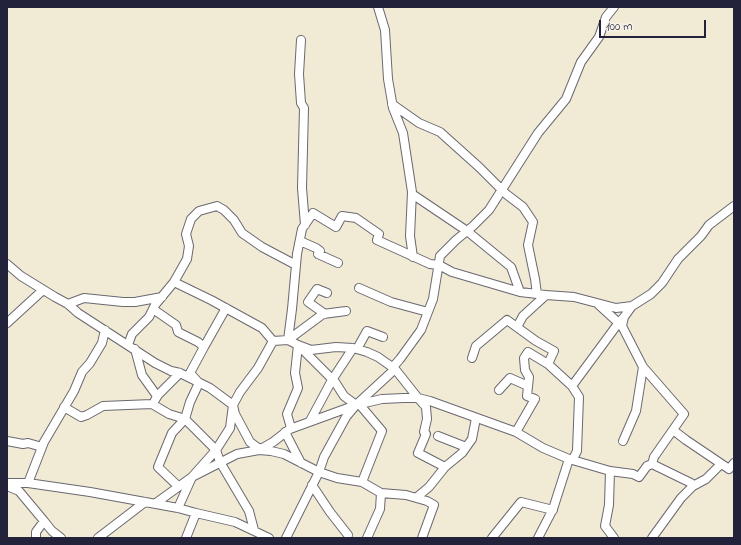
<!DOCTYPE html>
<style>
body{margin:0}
#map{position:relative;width:741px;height:545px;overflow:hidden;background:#f1ead4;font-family:"Indie Flower",sans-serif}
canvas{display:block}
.frame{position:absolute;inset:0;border:8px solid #22223b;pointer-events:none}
.scale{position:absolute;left:599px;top:20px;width:107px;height:18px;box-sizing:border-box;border:2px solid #22223b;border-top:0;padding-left:5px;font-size:12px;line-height:14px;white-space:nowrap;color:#22223b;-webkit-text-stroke:3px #f7f3e8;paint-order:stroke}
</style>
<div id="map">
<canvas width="741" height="545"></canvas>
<div class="frame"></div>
<div class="scale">100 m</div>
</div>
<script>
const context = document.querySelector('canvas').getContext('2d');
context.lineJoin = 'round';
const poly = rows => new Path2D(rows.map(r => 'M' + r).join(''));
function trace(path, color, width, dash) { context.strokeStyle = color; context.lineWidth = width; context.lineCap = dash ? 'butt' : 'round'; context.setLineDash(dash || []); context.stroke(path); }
const minor = poly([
 [378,7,385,30,388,79,393,108,403,133,412,192,410,236,413,257],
 [301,40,299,74,301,103,304,108,302,188,305,225],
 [392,104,419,123,440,132,479,167,506,194,523,207,533,222,528,245,535,279,537,294],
 [412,194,467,231,511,267,520,292],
 [300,241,316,248,320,251,318,254,338,263],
 [7,264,21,276,55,297,68,304,78,313,155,363,171,371,180,373,210,388,233,405,235,414,250,442,258,448,260,448],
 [174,282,211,300,262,328,273,341],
 [359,288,391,302,428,312],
 [68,304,84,298,123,302,135,302,162,297],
 [599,305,622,326],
 [632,306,651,294,662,283,678,259,701,236,709,225,734,206],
 [153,309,176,325,178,332,198,342,204,347,190,373,199,383,190,402,185,419,172,433,158,467,178,486],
 [325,314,308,302,317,289,327,293],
 [7,323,43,290],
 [517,327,523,316,546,295,574,297,616,308,632,306,624,317,617,325,572,386],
 [288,340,292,309,297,254,302,229,313,213,336,227,342,216,356,218,379,234,377,240,430,264,439,265,452,272,520,292,546,295],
 [288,340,323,314,346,311],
 [128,345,132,334,149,317,155,305,174,282,187,259,189,246,186,234,191,219,199,211,217,206,224,210,234,220,242,233,262,247,296,265],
 [204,347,226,308],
 [135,349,142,375,157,396],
 [357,349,367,331,383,337],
 [472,358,476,346,507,320,536,341,554,351,548,364,572,386,579,397,577,451,573,459],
 [393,367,400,359,421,330,433,299,440,256,456,240,473,226,489,210,538,133,566,99,581,62,599,37,606,17,614,7],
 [499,390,510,378,528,386],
 [155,400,158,395,180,373],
 [360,405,382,431,362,482],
 [64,407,81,417,87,415,103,406,152,404,169,414,185,419,216,450,220,462,249,511,254,530],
 [310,421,332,380,353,348],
 [291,428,287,414,298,388,295,373,298,345,311,350,336,347,353,348,367,352,378,357,395,369,418,398,426,407,427,419,424,432,426,434,418,453,445,467],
 [673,430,686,440,729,469,734,463],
 [285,432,301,463],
 [516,432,535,399,527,396,529,377,525,370,524,358,528,352,548,364],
 [438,436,466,447],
 [7,441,23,444,28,443,42,447],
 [623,441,636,411,643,367],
 [259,450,273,442,290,429,356,405,382,399,404,398,418,398,430,401,516,432,543,448,569,459,610,471,633,474,639,477,647,466,652,464,654,457,684,414,643,367,622,326,624,317],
 [652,464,691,483,693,486],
 [610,471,609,505,605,526,614,538],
 [7,483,28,483,90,492,178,508,196,513,235,522,269,538],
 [28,483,44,442,74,391,82,372,90,363,102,343,105,330],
 [312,485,330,512,348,535],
 [7,486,19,491,44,521,36,532,36,538],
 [417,497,429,487,445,467,462,453,472,439,476,418],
 [156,503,192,477,216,450,230,428,233,405,240,392,258,368,273,341,288,340,298,345,335,382,344,396,356,405],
 [178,508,192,477,237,454,259,450,271,451,284,454,319,472,337,478,362,482,381,493,406,495,427,501,434,505,422,538],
 [44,521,52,531,61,538],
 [98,538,145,502],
 [186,538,196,513],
 [286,538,319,472,324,457,346,417,356,405,395,369],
 [367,538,380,509,381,493],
 [492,538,521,502,553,510],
 [538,538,553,509,569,459],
 [652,538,681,498,693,486,706,479,718,467,720,463]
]);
trace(minor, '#6a6871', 10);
trace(minor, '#fff', 8);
</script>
